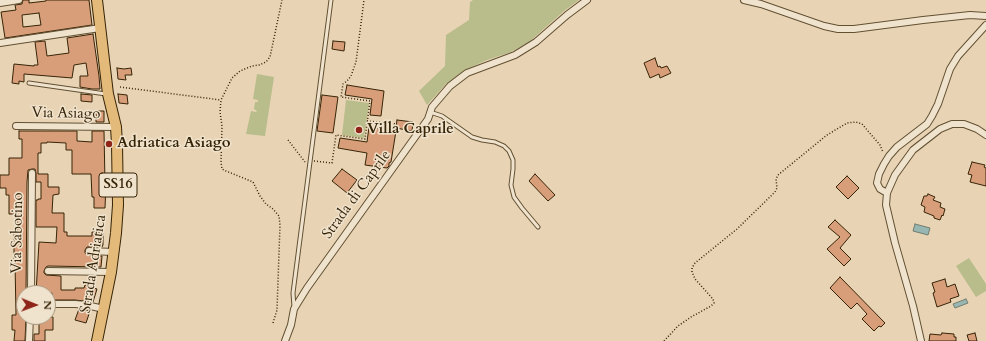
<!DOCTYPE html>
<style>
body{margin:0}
#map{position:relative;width:986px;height:341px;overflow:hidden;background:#e8d4b4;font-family:Cardo,serif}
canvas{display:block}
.north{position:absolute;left:16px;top:285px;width:40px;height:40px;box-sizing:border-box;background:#f0e3ce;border:1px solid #a6977e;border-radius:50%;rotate:91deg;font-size:11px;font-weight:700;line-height:16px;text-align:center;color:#362407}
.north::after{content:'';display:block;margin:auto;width:14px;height:18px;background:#8f2418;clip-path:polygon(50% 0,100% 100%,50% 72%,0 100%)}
</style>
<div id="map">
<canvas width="986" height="341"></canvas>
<div class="north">N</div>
</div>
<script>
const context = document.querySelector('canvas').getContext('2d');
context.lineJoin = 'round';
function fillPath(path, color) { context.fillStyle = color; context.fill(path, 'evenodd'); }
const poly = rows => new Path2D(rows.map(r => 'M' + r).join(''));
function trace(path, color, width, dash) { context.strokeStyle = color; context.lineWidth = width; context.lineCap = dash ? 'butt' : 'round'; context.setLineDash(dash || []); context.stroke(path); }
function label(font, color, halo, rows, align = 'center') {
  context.font = font + ' Cardo,serif'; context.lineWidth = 3; context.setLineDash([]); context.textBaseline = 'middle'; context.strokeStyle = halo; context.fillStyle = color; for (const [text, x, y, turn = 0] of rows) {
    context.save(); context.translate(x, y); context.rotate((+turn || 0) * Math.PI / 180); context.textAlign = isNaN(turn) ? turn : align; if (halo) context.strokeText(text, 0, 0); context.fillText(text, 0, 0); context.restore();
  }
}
fillPath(poly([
 [473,0,579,0,564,11,529,42,511,52,487,60,465,70,446,84,427,105,419,91,445,66,446,35,469,20,470,2],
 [257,74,274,77,265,136,246,134,251,111,256,112,257,111,254,109,255,102,258,102,258,100,253,99],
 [346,100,369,103,364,138,342,135],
 [969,258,986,284,986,291,976,297,956,266]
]), '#b9bc8b');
const water = poly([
 [915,224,930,228,928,235,913,231,915,224],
 [966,299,968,303,955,308,953,304,966,299]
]);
fillPath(water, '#98b7b2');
trace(water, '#717c6e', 1);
const building = poly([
 [23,0,29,0,29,3,46,1,46,0,89,0,92,25,5,38,1,12,16,10,15,5,22,4,23,0],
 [39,13,41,25,23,27,22,15,39,13],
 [93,34,99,76,100,89,92,89,80,87,80,76,88,76,86,63,74,65,72,78,24,74,24,82,19,81,19,84,12,83,14,64,34,66,34,65,38,65,35,42,45,41,47,56,69,53,67,38,93,34],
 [333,41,345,42,344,51,332,49,333,41],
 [655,58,658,67,660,66,661,68,667,66,671,73,660,78,659,74,650,78,644,63,655,58],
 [117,68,124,69,131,68,132,75,125,75,126,80,118,79,117,68],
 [347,85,384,91,381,116,370,115,372,99,345,95,347,85],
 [81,94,92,95,92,102,81,101,81,94],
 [118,94,127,95,128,104,119,103,118,94],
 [322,95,338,97,333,133,317,131,322,95],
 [96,111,104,111,104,122,96,122,96,111],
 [397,120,413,122,412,131,396,128,397,120],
 [369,127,396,131,391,162,389,163,389,166,387,168,365,165,367,153,338,148,340,138,367,142,369,127],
 [19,131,77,131,77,141,92,142,92,131,104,131,105,184,106,184,105,208,94,208,94,197,92,197,91,174,72,174,72,150,66,150,66,143,47,142,47,143,41,143,41,153,38,153,38,174,48,174,48,187,59,187,59,194,53,195,52,213,64,213,64,232,67,232,67,236,92,236,92,232,103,232,103,245,102,247,87,247,85,250,85,253,87,255,102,256,101,267,48,266,46,267,44,271,44,273,46,275,61,276,61,290,75,290,75,288,84,288,85,285,97,289,93,302,75,300,52,300,52,293,36,293,39,242,56,243,57,227,36,227,36,200,38,200,38,199,41,199,41,182,36,182,36,173,35,169,32,169,28,170,27,182,26,293,24,293,24,317,26,317,25,341,14,341,15,330,12,330,12,315,16,315,15,262,14,262,14,233,17,233,17,214,9,214,9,195,6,195,6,188,0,188,0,175,9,175,9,158,22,158,22,139,19,139,19,131],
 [972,162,985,165,984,167,986,168,986,186,970,182,972,175,968,174,972,162],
 [342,169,357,180,347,193,332,181,342,169],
 [535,174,555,195,548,201,529,181,535,174],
 [847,176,859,188,848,199,836,187,847,176],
 [928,194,935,197,933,200,941,203,940,207,945,209,943,216,942,215,940,220,934,218,934,216,924,212,925,207,921,205,924,196,927,196,928,194],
 [835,220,851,235,840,248,851,259,844,266,827,249,840,237,828,227,835,220],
 [840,277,885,323,881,327,879,326,874,331,862,319,867,314,857,303,851,309,830,288,840,277],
 [945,279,947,287,955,284,959,296,950,299,951,302,937,307,933,293,935,292,932,283,945,279],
 [79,309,90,311,86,323,75,320,79,309],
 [39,317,53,317,53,330,45,330,45,341,34,341,34,334,39,334,39,317],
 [942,333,954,334,954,337,956,337,956,341,929,341,930,334,941,335,942,333],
 [975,333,977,341,969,341,967,335,975,333]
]);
fillPath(building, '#d89e7a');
trace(building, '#362407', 1);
const lane = poly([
 [29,83,106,94],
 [430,112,442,116,472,137,482,140,495,142,504,146,509,151,513,160,513,169,511,185,514,197,522,208,538,227],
 [294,307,293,293,331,0]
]);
const street = poly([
 [744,0,761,4,824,26,838,29,854,29,923,20,970,15,986,16],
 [0,3,19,0],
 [0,43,100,28],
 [16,126,116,127],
 [887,193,880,189,877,183,879,174,884,164,889,156,897,147,927,124,932,116,938,104,950,69,958,56,986,25],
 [89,251,114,252],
 [48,271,111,272],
 [31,293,32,173],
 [48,304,75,304,86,305,104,309],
 [29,341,30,317],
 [285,341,291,325,294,309,307,288,428,119,432,107,450,86,467,73,515,55,536,42,567,15,587,0],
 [921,341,913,306,895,243,886,205,887,193,895,175,913,150,940,129,952,124,964,124,977,129,986,135]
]);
const primary = poly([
 [97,341,111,272,116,233,118,205,117,144,116,127,108,94,97,0]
]);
trace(lane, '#625032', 5);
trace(street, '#625032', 8);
trace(primary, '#362407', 12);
trace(poly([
 [120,87,221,100],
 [367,121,397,124],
 [288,140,305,162],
 [314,161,332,163,336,135,365,139,370,101,341,97,343,84,347,81,351,76,356,62,364,0],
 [273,323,277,310,280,225,279,216,273,209,266,204,260,196,253,182,226,171,222,169,221,162,222,126,220,112,221,100,232,78,240,71,252,66,259,65,266,62,270,57,282,0],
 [664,341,678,326,691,317,711,306,714,303,713,299,695,279,692,272,692,268,695,263,737,229,775,192,777,188,776,179,778,175,827,135,847,123,856,122,862,124,880,145,883,152]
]), '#362407', 1.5, [1, 2]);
trace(lane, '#f0e3ce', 3);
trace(street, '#f0e3ce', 6);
trace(primary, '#e4ba7a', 10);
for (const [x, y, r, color] of [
 [359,130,4,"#8f2418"],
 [109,144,4,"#8f2418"]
]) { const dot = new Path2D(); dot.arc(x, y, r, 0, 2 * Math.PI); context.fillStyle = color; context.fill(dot); trace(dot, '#f0e3ce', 1.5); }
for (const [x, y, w] of [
 [118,185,38]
]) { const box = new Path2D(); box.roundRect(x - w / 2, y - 12, w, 24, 3); context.fillStyle = '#f0e3ce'; context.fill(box); trace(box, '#362407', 1); }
label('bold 14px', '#362407', null, [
 ["SS16",118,185]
]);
label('15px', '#362407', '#f0e3ce', [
 ["Via Asiago",66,114,1],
 ["Strada di Caprile",357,195,-54],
 ["Via Sabotino",18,233,-89],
 ["Strada Adriatica",94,264,-81]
]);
label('bold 15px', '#362407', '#f0e3ce', [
 ["Villa Caprile",367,130],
 ["Adriatica Asiago",117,144]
], 'left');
</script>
